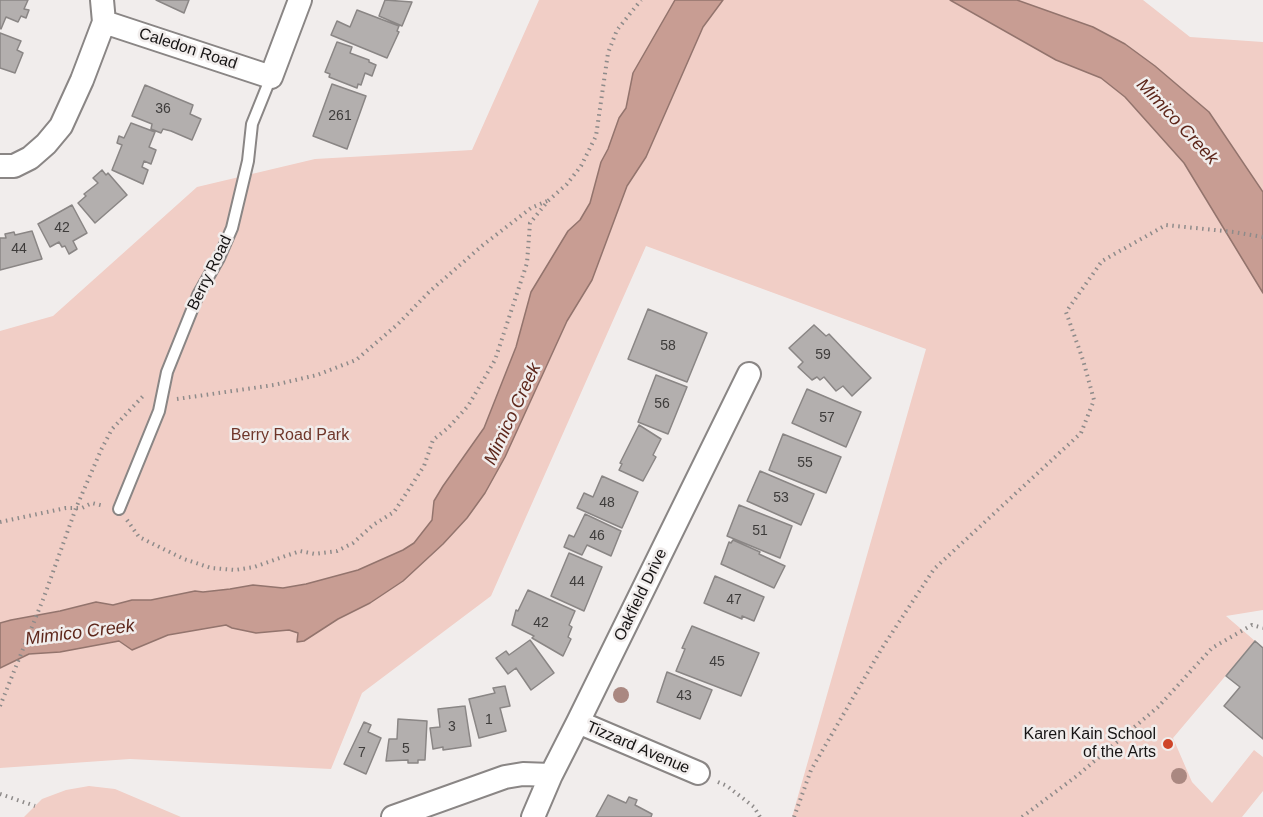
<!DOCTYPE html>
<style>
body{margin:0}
canvas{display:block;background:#f1edec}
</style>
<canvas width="1263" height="817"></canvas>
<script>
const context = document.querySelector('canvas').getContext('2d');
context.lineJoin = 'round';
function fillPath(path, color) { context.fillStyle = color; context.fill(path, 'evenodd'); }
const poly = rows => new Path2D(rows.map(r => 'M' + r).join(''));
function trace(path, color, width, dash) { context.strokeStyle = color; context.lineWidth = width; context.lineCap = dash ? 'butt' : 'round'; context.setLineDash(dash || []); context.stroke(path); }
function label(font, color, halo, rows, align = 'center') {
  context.font = font + ' Helvetica,sans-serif'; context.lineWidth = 5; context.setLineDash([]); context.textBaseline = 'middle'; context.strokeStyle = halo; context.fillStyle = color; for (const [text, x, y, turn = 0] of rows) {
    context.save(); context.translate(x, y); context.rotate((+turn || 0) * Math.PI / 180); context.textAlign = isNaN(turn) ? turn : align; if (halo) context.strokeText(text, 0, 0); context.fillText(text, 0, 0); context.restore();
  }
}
fillPath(poly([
 [539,0,1143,0,1190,37,1263,42,1263,610,1226,616,1255,641,1173,738,1192,782,1212,803,1254,750,1263,757,1263,791,1242,817,792,817,926,349,646,246,491,596,362,693,331,769,130,759,0,768,0,331,53,316,197,187,315,159,472,150],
 [89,786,115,789,181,817,24,817,42,799,66,790]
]), '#f1cec6');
const water = poly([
 [675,0,723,0,703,27,646,157,627,186,592,280,567,321,505,457,485,493,467,518,443,544,403,581,370,603,338,619,304,641,297,642,298,633,289,630,256,633,232,628,226,625,168,635,132,650,119,641,60,652,29,654,0,668,0,623,11,620,60,611,96,602,113,605,132,600,151,600,195,591,203,592,230,589,253,585,283,588,306,584,358,570,403,550,414,543,432,520,434,501,443,486,484,428,516,347,531,292,568,231,580,220,590,203,601,162,608,149,619,118,626,108,633,73,675,0],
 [950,0,1017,0,1093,27,1125,44,1155,66,1209,112,1263,192,1263,293,1184,163,1125,97,1101,78,1056,60,950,0]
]);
fillPath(water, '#c89d93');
trace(water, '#93746d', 1.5);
const building = poly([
 [0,0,28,0,24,9,29,10,26,18,21,16,18,22,6,17,1,29,0,28,0,0],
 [156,0,189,0,184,13,156,0],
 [385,0,412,2,402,26,379,16,385,0],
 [357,10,399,26,397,31,399,32,387,58,331,35,337,21,350,27,357,10],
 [0,33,21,41,17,50,23,53,15,73,0,68,0,33],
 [337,42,352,47,350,53,369,60,369,62,376,65,372,76,365,73,361,85,358,84,357,88,329,77,330,74,325,72,337,42],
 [332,84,366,96,347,149,313,136,332,84],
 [145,85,193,105,190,114,201,119,192,140,171,131,163,129,161,133,151,129,152,124,132,116,145,85],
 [131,123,155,132,149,147,156,150,151,164,144,161,142,167,148,170,143,184,112,170,122,145,117,143,119,136,124,138,131,123],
 [102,170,106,175,108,173,127,195,95,223,78,203,86,196,84,194,98,183,93,178,102,170],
 [72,205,87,233,73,241,77,249,69,254,65,246,62,247,59,242,50,247,38,224,72,205],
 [32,231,42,259,0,270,0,238,6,238,5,234,14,232,15,235,32,231],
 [648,309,707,333,687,382,628,359,648,309],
 [814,325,826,336,829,334,871,378,852,396,843,386,836,391,824,377,820,380,817,377,812,380,798,367,803,362,789,348,814,325],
 [656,375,687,387,668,434,638,422,656,375],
 [807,389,861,412,846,447,792,423,807,389],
 [639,425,661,439,653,455,656,457,643,481,619,470,622,464,620,463,639,425],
 [783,434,841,457,826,493,769,470,783,434],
 [760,471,814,494,801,525,747,501,760,471],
 [602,476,638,492,622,528,577,508,584,493,593,497,602,476],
 [739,505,792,526,780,558,727,536,739,505],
 [585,514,621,531,611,556,587,545,582,555,564,547,569,535,574,537,585,514],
 [733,540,760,552,759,554,785,566,774,588,721,564,729,542,731,543,733,540],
 [569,553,602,567,584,611,551,596,569,553],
 [715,576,764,597,754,621,742,616,742,619,704,603,715,576],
 [528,590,575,611,569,625,572,627,568,637,571,639,563,656,532,638,534,636,512,625,516,610,518,611,528,590],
 [692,626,759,653,741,696,676,671,685,649,682,648,692,626],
 [530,640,554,673,531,690,516,668,508,674,496,658,506,651,509,655,530,640],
 [1255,641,1263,648,1263,739,1224,706,1240,687,1226,676,1255,641],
 [667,672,712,690,700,719,657,702,667,672],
 [505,686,510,706,500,708,506,731,479,738,469,699,495,693,493,688,505,686],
 [465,706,471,746,443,750,443,747,433,749,430,728,440,727,438,709,465,706],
 [398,719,427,721,425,760,418,760,418,763,408,763,408,760,386,761,389,739,397,739,398,719],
 [364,722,371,725,368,732,381,738,366,774,344,764,364,722],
 [608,795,626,803,629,797,637,800,635,805,652,814,651,817,596,817,608,795]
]);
fillPath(building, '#b3afae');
trace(building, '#8a8685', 1.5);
const service = poly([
 [119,509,159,411,167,372,198,295,219,258,232,228,248,161,252,124,271,77]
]);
const minor = poly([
 [104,22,271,77,300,0],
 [0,166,14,166,30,158,46,144,61,126,82,80,104,22,102,0],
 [578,722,698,773],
 [393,817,505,777,523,774,551,775],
 [533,817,551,775,578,722,749,374]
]);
trace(service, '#8a8685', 14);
trace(minor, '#8a8685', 26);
trace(poly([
 [177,399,274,385,317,375,356,360,398,324,429,292,483,245,531,208,547,201],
 [127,520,139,537,184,559,211,568,235,570,254,567,300,551,315,554,337,551,353,543,373,525,394,512,424,466,433,440,448,428,468,406,495,360,527,263,530,223,548,201,567,184,581,166,596,136,608,53,617,30,641,0],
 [0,522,66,508,82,508,92,503,104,506],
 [0,706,44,597,76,508,101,450,112,429,145,394],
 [718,782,727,786,754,807,760,817],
 [0,794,35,806],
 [794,817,811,770,882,648,934,569,1081,433,1094,400,1083,360,1066,312,1102,261,1166,225,1234,232,1263,237],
 [1022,817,1078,775,1158,707,1212,648,1252,625,1263,628]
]), '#8e8b8a', 4, [1.5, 4.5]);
trace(service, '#fff', 10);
trace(minor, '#fff', 22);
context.fillStyle = '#aa8881';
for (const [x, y] of [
 [621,695],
 [1179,776]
]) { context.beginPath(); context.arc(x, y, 8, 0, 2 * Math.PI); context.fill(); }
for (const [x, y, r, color] of [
 [1168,744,6,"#cf4428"]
]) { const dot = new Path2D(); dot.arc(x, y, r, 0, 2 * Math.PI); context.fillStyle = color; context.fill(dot); trace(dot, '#f1edec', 2); }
label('14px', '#3e3c3b', null, [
 ["36",163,109],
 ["261",340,116],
 ["42",62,228],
 ["44",19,249],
 ["58",668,346],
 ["59",823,355],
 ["56",662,404],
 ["57",827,418],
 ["55",805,463],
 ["53",781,498],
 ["48",607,503],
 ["51",760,531],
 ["46",597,536],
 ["44",577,582],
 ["47",734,600],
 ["42",541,623],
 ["45",717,662],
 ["43",684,696],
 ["1",489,720],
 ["3",452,727],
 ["5",406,749],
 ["7",362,753]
]);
label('16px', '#171515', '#f1edec', [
 ["Caledon Road",188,49,18],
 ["Berry Road",210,273,-64],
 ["Oakfield Drive",641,595,-64],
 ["Tizzard Avenue",638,748,23]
]);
label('16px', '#6f362a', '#f1edec', [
 ["Berry Road Park",290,436]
]);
label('16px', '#171515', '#f1edec', [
 ["Karen Kain School",1156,735],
 ["of the Arts",1156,753]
], 'right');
label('italic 18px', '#5e271b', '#f1edec', [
 ["Mimico Creek",1177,122,47],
 ["Mimico Creek",513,414,-65],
 ["Mimico Creek",80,633,-7]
]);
</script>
